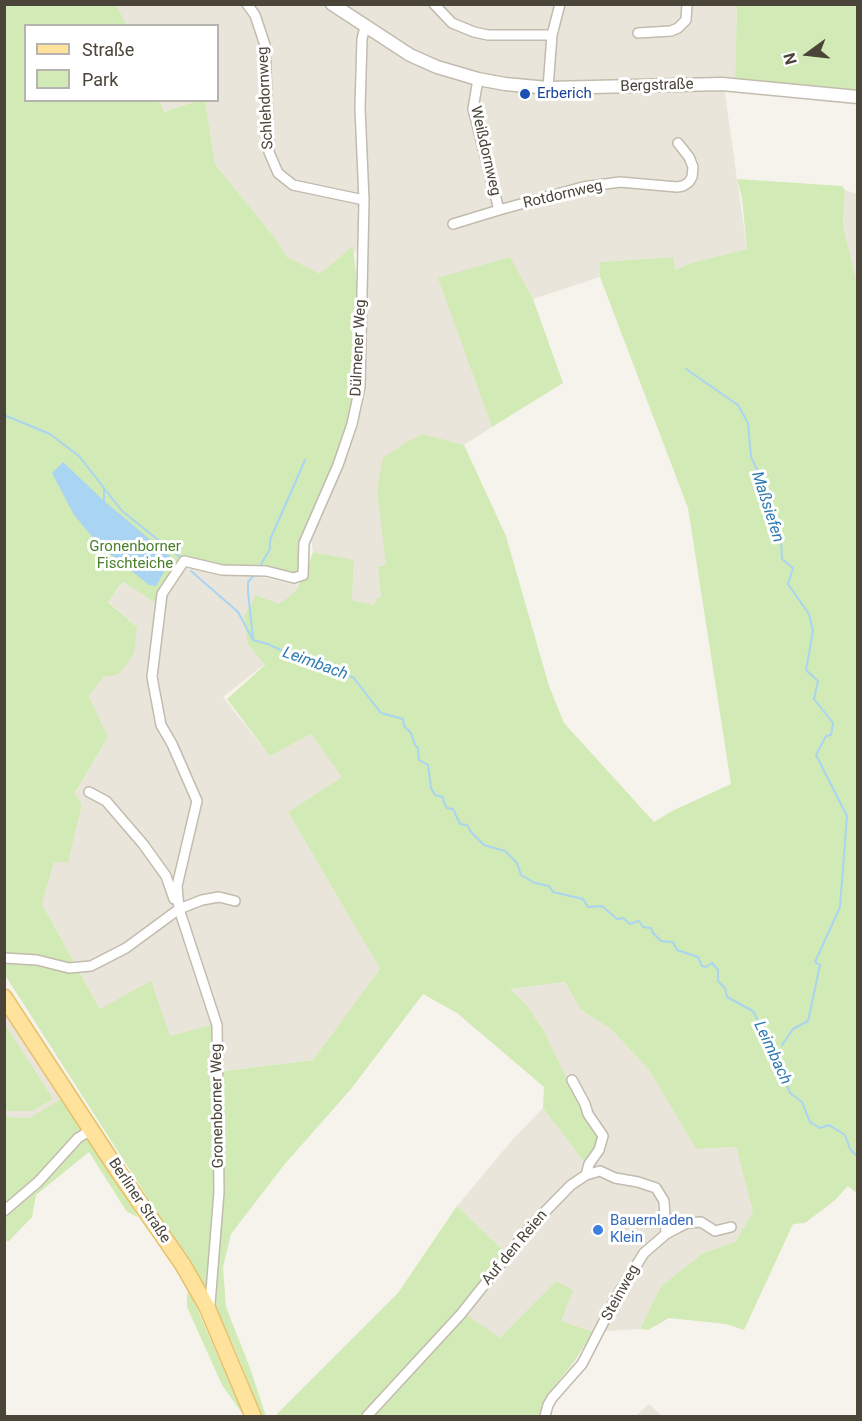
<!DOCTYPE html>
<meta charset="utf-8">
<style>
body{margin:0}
#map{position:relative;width:862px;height:1421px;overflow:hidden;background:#f6f3ec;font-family:Roboto,sans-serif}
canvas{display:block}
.frame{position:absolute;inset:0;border:6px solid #4b4439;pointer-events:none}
.legend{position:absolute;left:24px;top:24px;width:195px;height:78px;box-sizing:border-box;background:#fff;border:2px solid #b7b4b0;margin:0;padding:8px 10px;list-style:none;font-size:18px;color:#4b4439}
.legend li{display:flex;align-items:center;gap:12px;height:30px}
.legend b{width:30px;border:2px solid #b7b4b0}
.north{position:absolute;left:778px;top:24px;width:60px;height:60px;-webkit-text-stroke:4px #fff;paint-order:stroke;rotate:255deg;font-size:16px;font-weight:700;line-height:24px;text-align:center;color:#4b4439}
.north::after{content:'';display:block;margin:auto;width:21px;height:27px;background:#4b4439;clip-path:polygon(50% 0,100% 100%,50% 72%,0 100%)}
</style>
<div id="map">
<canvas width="862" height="1421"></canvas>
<div class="frame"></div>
<ul class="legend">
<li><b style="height:8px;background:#ffe39c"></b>Straße</li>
<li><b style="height:16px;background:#d2eab5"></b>Park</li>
</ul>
<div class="north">N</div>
</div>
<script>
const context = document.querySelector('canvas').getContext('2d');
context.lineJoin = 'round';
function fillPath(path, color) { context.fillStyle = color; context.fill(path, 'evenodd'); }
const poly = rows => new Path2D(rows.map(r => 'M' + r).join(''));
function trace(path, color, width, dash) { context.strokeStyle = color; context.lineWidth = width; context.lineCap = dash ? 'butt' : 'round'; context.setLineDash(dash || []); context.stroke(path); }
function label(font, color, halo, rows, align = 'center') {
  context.font = font + ' Roboto,sans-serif'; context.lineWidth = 6; context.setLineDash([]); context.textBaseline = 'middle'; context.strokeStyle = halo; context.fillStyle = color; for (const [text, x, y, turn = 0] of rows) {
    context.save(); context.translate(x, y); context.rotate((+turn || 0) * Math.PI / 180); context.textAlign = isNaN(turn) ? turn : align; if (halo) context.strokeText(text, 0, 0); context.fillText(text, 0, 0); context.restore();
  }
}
fillPath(poly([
 [116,5,737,5,735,80,723,80,747,249,691,263,675,270,674,257,600,262,600,277,533,299,509,257,479,390,492,427,464,445,422,434,386,566,378,567,381,598,374,605,352,600,354,561,313,552,311,536,343,467,366,387,368,243,320,275,287,257,275,238,215,164,205,101,218,100,218,26,127,25],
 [159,101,196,101,163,112],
 [845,190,857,194,857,288,843,226],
 [186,568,250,575,298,585,295,592,279,605,257,595,248,644,265,664,223,697,270,756,311,734,343,777,288,812,380,969,313,1060,223,1071,170,1036,101,1010,42,904,54,862,68,862,82,806,75,794,108,737,89,696,104,676,113,676,137,627,108,601,130,574,154,589],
 [565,982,581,1010,611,1029,649,1070,696,1149,736,1147,753,1212,735,1242,703,1253,661,1286,640,1329,593,1332,560,1321,556,1281,500,1339,460,1311,505,1252,457,1206,514,1138,543,1108,585,1162,582,1106,566,1077,544,1031,527,1005,510,989],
 [4,1012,66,1096,29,1118,8,1117,5,1113],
 [649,1404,662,1416,636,1416]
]), '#eae5da');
fillPath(poly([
 [5,5,116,5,127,25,26,26,26,100,159,101,164,112,196,101,205,101,215,164,275,238,287,257,320,274,353,246,357,285,360,387,308,536,305,571,294,578,177,556,180,560,154,602,124,582,120,585,108,602,137,627,134,653,120,673,113,676,104,676,89,696,108,737,75,793,82,805,68,863,54,862,42,904,100,1009,151,981,170,1036,222,1022,224,1071,313,1060,380,969,288,812,342,777,311,734,270,756,227,699,265,665,248,644,244,617,256,595,279,604,295,592,307,570,313,552,354,560,352,600,374,605,377,598,381,598,378,567,386,565,377,490,383,458,405,443,423,434,464,445,506,536,549,686,564,723,654,822,672,811,731,784,688,508,600,277,600,262,674,257,675,270,691,263,747,249,742,198,737,179,842,186,845,190,843,226,858,288,857,1193,848,1186,834,1201,805,1223,793,1224,744,1330,726,1324,669,1318,648,1330,640,1329,661,1286,703,1253,735,1242,753,1212,736,1147,696,1149,649,1070,611,1029,581,1010,565,982,510,989,527,1005,544,1031,566,1077,600,1137,596,1148,585,1163,543,1108,544,1087,457,1013,423,994,351,1089,284,1165,231,1234,223,1267,226,1307,250,1368,266,1416,262,1416,235,1349,208,1292,5,975],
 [737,5,857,5,857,91,735,80],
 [510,257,533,299,563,383,492,427,438,278],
 [4,1023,53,1099,32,1111,8,1111,5,1107],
 [66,1096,138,1217,127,1212,89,1152,36,1195,32,1217,9,1241,5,1241,4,1113,8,1117,29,1118],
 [457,1206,505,1252,461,1311,500,1338,556,1281,573,1290,561,1321,593,1332,574,1362,545,1398,543,1416,275,1416,398,1293],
 [187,1293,192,1297,244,1416,222,1385,187,1307]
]), '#d2eab5');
fillPath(poly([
 [63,462,103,500,172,558,156,586,149,585,100,546,74,515,52,473]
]), '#a9d4f2');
trace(poly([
 [686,369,738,405,748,423,751,457,758,472,768,508,781,543,782,559,793,568,788,584,809,614,813,631,806,670,818,681,814,699,833,723,831,735,826,736,816,755,847,816,840,907,815,962,820,965,808,1021,793,1029,782,1045],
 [4,415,50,434,79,456,122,511,181,558],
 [104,502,104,488],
 [261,564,270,549,270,540,305,460],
 [191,571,238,612,253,640,268,644,310,664,331,672,338,671,343,675,353,677,381,713,403,719,404,726,411,733,415,745,418,748,419,760,428,765,431,788,435,795,443,797,444,803,447,808,453,809,460,824,467,825,471,832,484,845,505,851,517,863,521,875,535,883,549,886,553,892,583,899,588,907,602,906,617,919,623,918,630,924,639,921,643,927,651,928,653,933,661,941,673,942,677,950,698,957,702,966,706,967,712,963,718,970,718,981,725,988,727,997,753,1011,778,1061,790,1093,802,1102,810,1122,820,1128,829,1125,845,1135,850,1149,858,1157],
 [253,638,248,592,248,582,254,575]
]), '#a9d4f2', 2);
const minor = poly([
 [247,4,255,15,265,45,269,152,278,173,293,185,364,200],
 [434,4,452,23,474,32,488,35,552,35],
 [638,33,671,31,678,28,686,20,687,4],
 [548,88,552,35,560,4],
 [499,210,583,187,620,182,677,187,683,186,689,182,692,177,693,167,689,157,678,143],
 [453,224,499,210,473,109,478,79],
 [89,792,106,801,143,844,166,876,174,899],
 [4,958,37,960,69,968,91,966,126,948,179,909,202,900,219,897,235,901],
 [572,1080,585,1104,588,1114,603,1136,599,1150,589,1164,586,1175],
 [4,1211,38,1182,78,1138,91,1130],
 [207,1307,210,1304,219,1192,217,1025,179,909,177,886,197,801,172,744,161,725,152,677,162,594,184,561,222,570,266,571,294,578,303,575,304,543,338,465,352,424,360,387,364,200,360,108,362,39,365,27],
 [367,1416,461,1314,531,1226,571,1185,586,1175,600,1171,615,1178,638,1182,656,1188,664,1201,666,1234],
 [545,1416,548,1405,552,1398,582,1364,617,1296,644,1253,666,1234,687,1223,701,1222,715,1231,731,1227]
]);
const tertiary = poly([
 [332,4,410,55,437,67,478,79,505,84,548,88,722,84,858,97]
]);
const primary = poly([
 [4,997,120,1174,183,1265,207,1307,253,1416]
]);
trace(minor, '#c2bbae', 12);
trace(tertiary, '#c2bbae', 15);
trace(primary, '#e6c16a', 18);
trace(minor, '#fff', 9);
trace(tertiary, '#fff', 12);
trace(primary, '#ffe39c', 15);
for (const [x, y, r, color] of [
 [525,94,6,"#1a4fb4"],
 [598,1230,6,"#3f7fe0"]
]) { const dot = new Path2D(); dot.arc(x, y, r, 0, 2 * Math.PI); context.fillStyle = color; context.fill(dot); trace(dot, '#fff', 2); }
label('15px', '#4b4439', '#fff', [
 ["Bergstraße",657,86,-2],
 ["Schlehdornweg",266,98,-93],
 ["Weißdornweg",485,151,77],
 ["Rotdornweg",563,195,-13],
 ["Dülmener Weg",359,348,-87],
 ["Gronenborner Weg",218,1106,-91],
 ["Berliner Straße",139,1201,56],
 ["Auf den Reien",515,1248,-50],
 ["Steinweg",621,1293,-61]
]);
label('15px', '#164399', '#fff', [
 ["Erberich",537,94]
], 'left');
label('15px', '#4a7f2a', '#fff', [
 ["Gronenborner",135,547],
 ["Fischteiche",135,564]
]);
label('15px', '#366cbe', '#fff', [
 ["Bauernladen",610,1221],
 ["Klein",610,1238]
], 'left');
label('italic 16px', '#2e7ab2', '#fff', [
 ["Maßsiefen",767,507,72],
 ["Leimbach",315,664,20],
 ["Leimbach",772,1053,65]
]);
</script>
